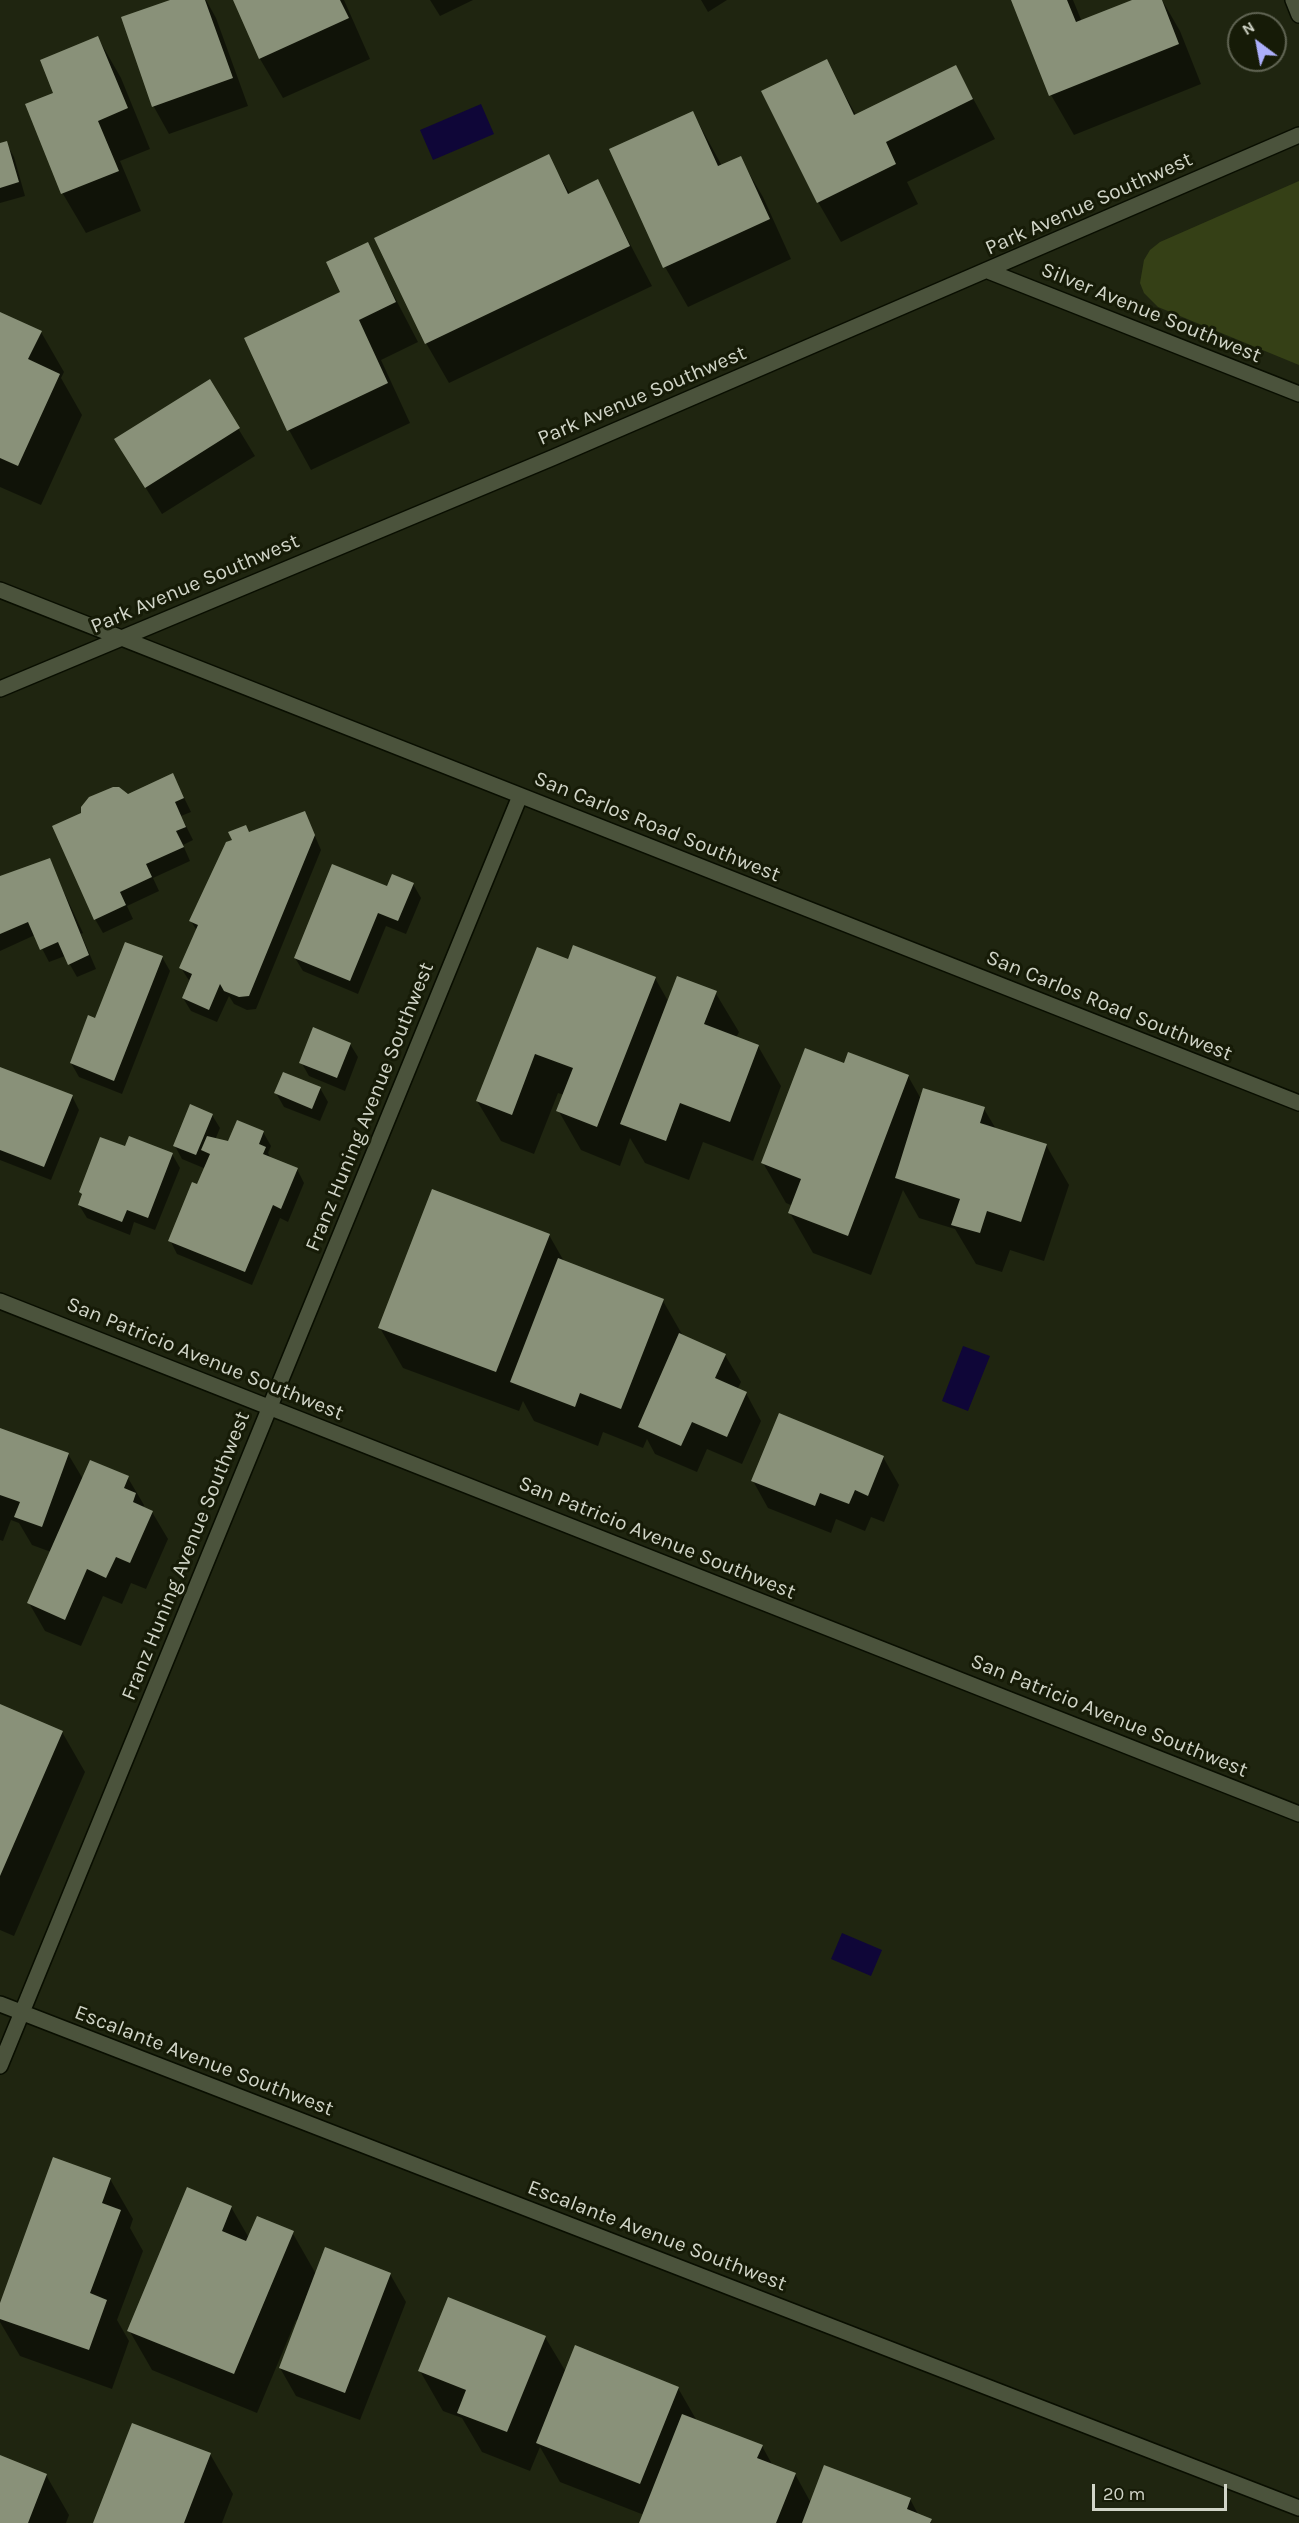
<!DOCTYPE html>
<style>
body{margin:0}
#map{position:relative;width:1299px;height:2523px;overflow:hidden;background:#1f2510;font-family:Karla,sans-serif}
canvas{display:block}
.north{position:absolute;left:1227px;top:12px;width:60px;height:60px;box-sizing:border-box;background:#161b07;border:2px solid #616554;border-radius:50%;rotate:328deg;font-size:16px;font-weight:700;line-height:24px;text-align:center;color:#d1d5c8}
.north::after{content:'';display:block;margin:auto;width:21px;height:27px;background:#acaffb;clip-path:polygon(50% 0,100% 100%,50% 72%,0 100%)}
.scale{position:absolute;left:1092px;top:2484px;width:135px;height:27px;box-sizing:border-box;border:3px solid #d1d5c8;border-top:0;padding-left:8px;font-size:18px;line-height:21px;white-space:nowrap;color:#d1d5c8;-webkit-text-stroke:4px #161b07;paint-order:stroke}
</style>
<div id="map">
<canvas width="1299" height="2523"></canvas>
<div class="north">N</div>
<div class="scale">20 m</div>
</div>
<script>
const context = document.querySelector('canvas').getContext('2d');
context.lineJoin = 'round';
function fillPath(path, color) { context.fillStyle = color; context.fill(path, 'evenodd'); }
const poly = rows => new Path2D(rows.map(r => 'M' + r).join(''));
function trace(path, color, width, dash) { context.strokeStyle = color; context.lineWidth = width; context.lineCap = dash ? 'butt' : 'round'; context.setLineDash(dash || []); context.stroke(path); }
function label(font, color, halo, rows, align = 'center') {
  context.font = font + ' Karla,sans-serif'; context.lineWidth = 6; context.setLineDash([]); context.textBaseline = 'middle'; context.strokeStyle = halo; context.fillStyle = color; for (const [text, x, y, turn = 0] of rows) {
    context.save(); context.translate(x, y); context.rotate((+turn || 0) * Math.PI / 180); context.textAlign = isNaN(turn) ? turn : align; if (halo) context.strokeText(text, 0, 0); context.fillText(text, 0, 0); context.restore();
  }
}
fillPath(poly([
 [1299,181,1299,365,1158,307,1144,293,1140,283,1144,260,1150,250,1160,242]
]), '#354016');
fillPath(poly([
 [481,104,494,134,433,160,420,130],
 [963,1346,990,1356,968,1411,942,1401],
 [842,1933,882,1950,871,1976,831,1959]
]), '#0f0638');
fillPath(poly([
 [174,0,206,0,216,18,248,106,169,134,154,107,122,18],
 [234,0,344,0,370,59,283,98,260,59],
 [430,0,473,0,440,16],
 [701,0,727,0,708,12],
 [1013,0,1073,0,1082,22,1136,0,1162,0,1180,31,1201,84,1074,135,1051,95],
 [98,38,121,78,150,149,120,161,141,211,86,233,63,194,27,105,55,94],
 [826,61,856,115,956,67,995,139,907,182,918,204,841,242,818,202],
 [693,113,722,166,740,158,763,197,791,259,688,307,665,267],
 [6,143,14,157,25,196,0,203,0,145],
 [548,156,570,194,597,181,652,286,449,383,426,343],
 [367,244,418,342,381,360,410,423,311,470,289,430,342,293],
 [0,314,41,332,64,372,61,378,82,415,41,505,0,487],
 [209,381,255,456,162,514,132,466],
 [173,775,191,812,181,816,193,840,183,845,190,861,153,878,159,891,127,906,133,919,103,933,95,919,128,795],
 [305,813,321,850,256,1009,247,1010,234,1004,229,996,217,1022,191,1011,183,998,190,982,181,968,197,931,191,921],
 [49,860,83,933,81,934,96,969,77,977,65,956,49,962,35,935,0,951,0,880],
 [413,884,421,898,406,934,386,926,358,994,303,971,295,958,388,888],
 [162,957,170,971,122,1094,79,1077,71,1063],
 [568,961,655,978,668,1001,715,992,739,1032,736,1038,758,1046,781,1086,753,1161,703,1142,689,1180,645,1163,630,1138,620,1166,581,1150,558,1110,564,1095,558,1093,534,1154,501,1141,477,1101],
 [350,1044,358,1057,345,1091,309,1076,301,1062],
 [845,1065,908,1076,921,1099,984,1109,996,1129,1046,1145,1069,1185,1044,1261,1010,1250,1002,1272,976,1264,955,1229,919,1218,903,1190,871,1275,813,1253,790,1213,793,1206,786,1203,763,1163],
 [0,1069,72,1096,79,1110,51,1180,0,1160],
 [320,1088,328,1102,320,1121,284,1107,276,1093],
 [212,1115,220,1128,215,1140,229,1143,263,1132,271,1146,268,1153,271,1159,297,1169,304,1183,288,1222,280,1218,252,1285,177,1254,170,1240,206,1169,182,1159,175,1146],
 [126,1148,172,1154,180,1168,155,1230,134,1222,130,1235,87,1218,79,1205,83,1197,80,1192],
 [549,1235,565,1263,663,1301,683,1336,725,1355,741,1382,737,1390,746,1393,761,1421,742,1464,707,1449,697,1472,655,1454,647,1439,643,1448,603,1432,598,1446,534,1421,523,1401,519,1411,403,1368,380,1328],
 [0,1430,68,1454,83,1479,91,1462,128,1478,144,1505,143,1508,152,1512,168,1539,146,1589,131,1583,122,1604,103,1596,81,1646,45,1631,29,1603,51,1552,32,1545,19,1523,11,1520,3,1541,0,1540],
 [883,1457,899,1485,884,1522,871,1517,865,1531,836,1519,831,1533,768,1508,753,1481],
 [0,1705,62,1732,85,1772,14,1936,0,1930],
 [110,2179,133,2219,130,2228,143,2251,117,2320,129,2341,112,2389,20,2356,0,2322,0,2307],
 [231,2207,249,2238,292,2232,316,2274,390,2274,406,2302,360,2420,296,2396,280,2368,298,2321,296,2320,257,2413,152,2370,129,2330],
 [545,2337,566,2372,678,2388,697,2421,762,2446,773,2466,795,2474,811,2503,910,2499,919,2516,932,2523,641,2523,644,2515,560,2482,540,2447,530,2471,482,2452,462,2418,443,2411,420,2371],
 [210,2454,233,2494,222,2523,95,2523],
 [0,2456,46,2475,69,2515,66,2523,0,2523]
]), '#0007');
fillPath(poly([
 [170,0,205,0,233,78,152,107,121,17],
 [233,0,340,0,349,18,259,59],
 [1011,0,1067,0,1076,22,1132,0,1162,0,1179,44,1049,96],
 [98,36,128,108,98,121,119,171,61,194,25,104,53,93,40,60],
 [827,59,854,115,956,65,973,99,886,142,896,164,817,203,761,91],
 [693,111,718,166,741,156,770,219,663,268,609,149],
 [7,141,19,182,0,188,0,143],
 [549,154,568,194,598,179,630,246,425,344,374,238],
 [368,242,396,302,359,320,388,383,287,431,244,338,340,292,326,262],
 [0,312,42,331,28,359,60,374,18,466,0,458],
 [210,379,240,428,145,488,114,439],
 [173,773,184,798,175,802,186,827,176,831,184,847,146,864,152,877,120,892,126,905,94,920,52,826,81,813,81,807,89,797,113,787,119,787,128,794],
 [305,811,315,835,249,996,239,997,224,991,220,984,209,1010,182,998,192,974,179,968,198,925,189,921,226,842,232,840,228,832,246,825,249,832],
 [50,858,89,955,68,965,58,942,40,950,28,922,0,934,0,876],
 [332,864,387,886,392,874,414,883,398,921,378,913,350,981,294,958],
 [125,942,163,956,114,1081,70,1063,88,1015,95,1018],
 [573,945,656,977,597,1127,556,1111,573,1068,535,1054,512,1115,476,1101,537,947,568,959],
 [677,976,717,991,704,1024,759,1045,730,1122,680,1103,666,1141,620,1124],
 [313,1027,351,1043,337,1078,299,1063],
 [805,1048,844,1063,848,1052,909,1075,848,1236,788,1213,801,1179,761,1163],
 [0,1067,73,1095,44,1167,0,1150],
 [283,1072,321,1087,312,1109,274,1093],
 [923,1088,985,1107,980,1123,1047,1144,1021,1222,987,1211,980,1233,951,1225,960,1199,895,1178],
 [190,1104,213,1114,196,1155,173,1146],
 [237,1120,264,1131,259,1144,266,1147,263,1154,298,1168,281,1209,273,1205,245,1272,168,1241,192,1182,197,1184,210,1154,201,1150,207,1136,228,1141],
 [129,1136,173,1153,148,1218,127,1210,122,1222,78,1205,82,1194,79,1192,100,1137,125,1146],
 [432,1189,550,1234,496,1372,378,1328],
 [558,1258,664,1299,621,1409,580,1393,575,1407,510,1382],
 [679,1333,726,1354,715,1378,747,1392,727,1437,692,1422,681,1446,638,1427],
 [779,1413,884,1456,868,1496,855,1490,849,1504,820,1493,815,1506,751,1481],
 [0,1428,69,1453,42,1527,14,1517,20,1502,0,1495],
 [90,1460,129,1476,124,1488,136,1493,133,1502,153,1511,130,1563,116,1557,106,1578,87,1569,65,1620,27,1603],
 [0,1704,63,1731,0,1876],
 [53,2157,111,2178,102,2203,121,2210,90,2293,107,2300,89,2350,0,2319,0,2303],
 [187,2187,232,2206,222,2231,246,2241,257,2216,294,2231,234,2374,127,2331],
 [325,2247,391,2273,345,2393,279,2368],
 [448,2297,546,2336,507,2432,457,2413,466,2390,418,2371],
 [575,2345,679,2387,640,2484,536,2443],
 [682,2414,763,2445,757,2458,796,2473,776,2523,639,2523],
 [132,2423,211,2453,184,2523,93,2523],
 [0,2455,47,2474,28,2523,0,2523],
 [824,2465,911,2498,907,2509,932,2519,930,2523,802,2523]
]), '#899179');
const minor = poly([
 [1293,0,1299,15],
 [988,271,1299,394],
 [0,590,1299,1103],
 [0,689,552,458,1299,135],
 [0,1301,1299,1814],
 [0,2004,1299,2508],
 [0,2066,520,796]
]);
trace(minor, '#090e00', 18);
trace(minor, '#4b533c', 15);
label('21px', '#d1d5c8', '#161b07', [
 ["Park Avenue Southwest",1089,204,-24],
 ["Silver Avenue Southwest",1151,313,22],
 ["Park Avenue Southwest",642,396,-23],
 ["Park Avenue Southwest",195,584,-23],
 ["San Carlos Road Southwest",657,827,22],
 ["San Carlos Road Southwest",1109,1006,22],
 ["Franz Huning Avenue Southwest",370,1107,-68],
 ["San Patricio Avenue Southwest",205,1359,22],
 ["San Patricio Avenue Southwest",657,1538,22],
 ["Franz Huning Avenue Southwest",186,1556,-68],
 ["San Patricio Avenue Southwest",1109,1716,22],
 ["Escalante Avenue Southwest",204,2061,21],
 ["Escalante Avenue Southwest",657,2236,21]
]);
</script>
